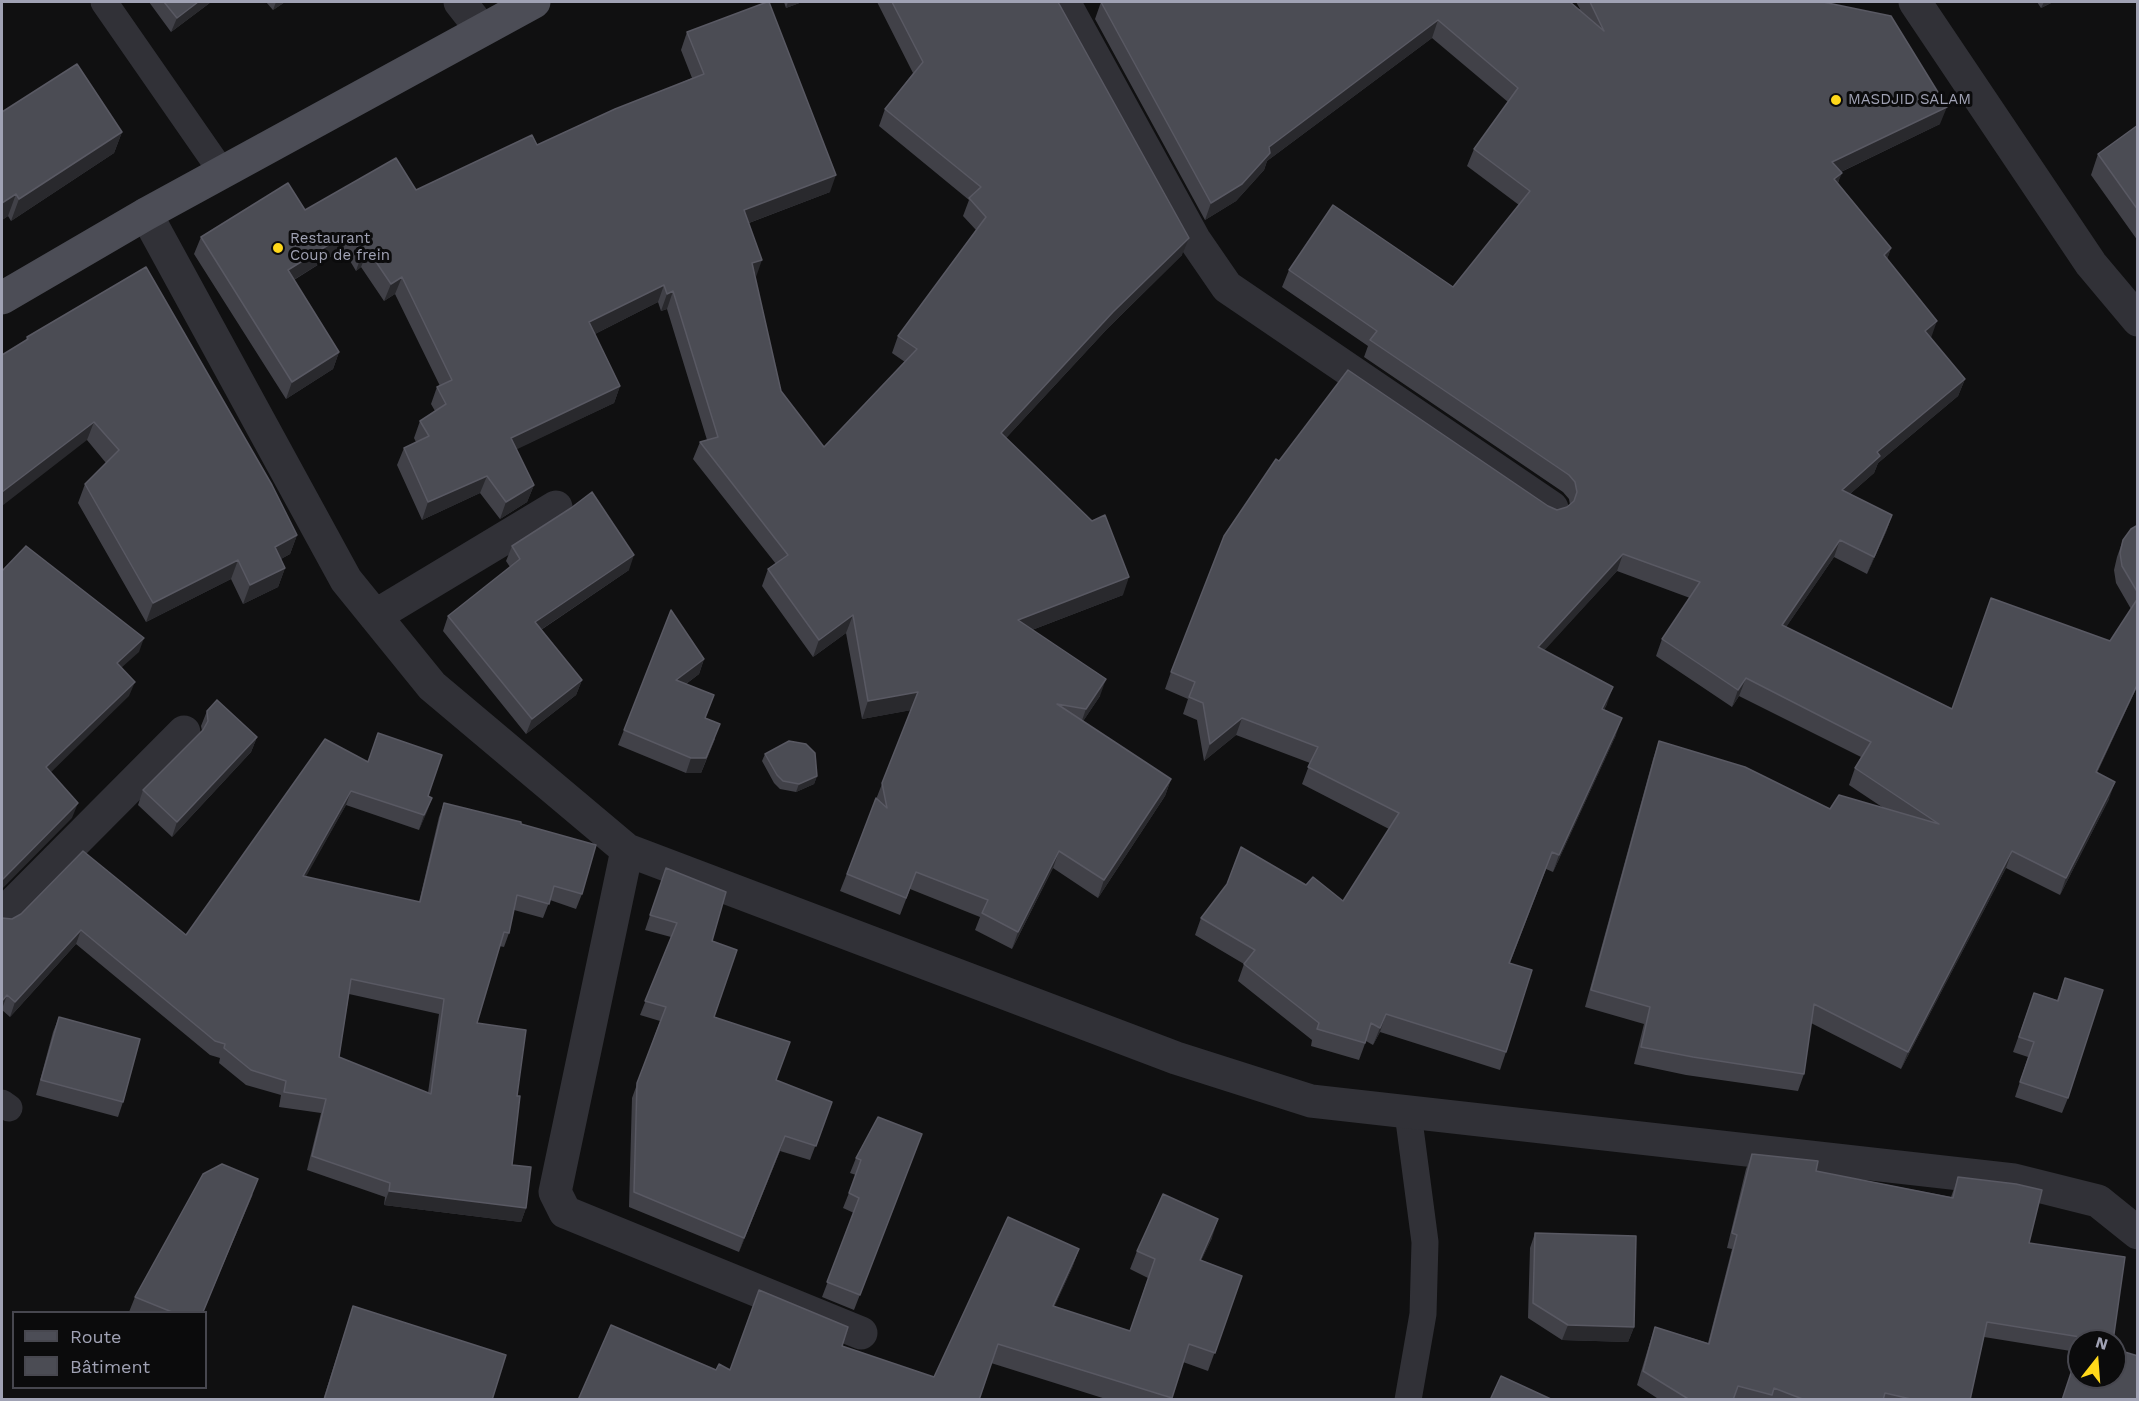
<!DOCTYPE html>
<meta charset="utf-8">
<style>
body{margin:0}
#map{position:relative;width:2139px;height:1401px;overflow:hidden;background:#101011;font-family:"Work Sans",sans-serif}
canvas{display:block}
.frame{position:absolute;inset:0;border:3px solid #a0a2b4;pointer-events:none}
.legend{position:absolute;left:12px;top:1311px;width:195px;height:78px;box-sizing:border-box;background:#0b0b0c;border:2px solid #47474f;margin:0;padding:8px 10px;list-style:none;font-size:18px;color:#a0a2b4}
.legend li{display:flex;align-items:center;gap:12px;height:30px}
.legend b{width:30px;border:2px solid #47474f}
.north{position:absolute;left:2067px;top:1329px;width:60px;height:60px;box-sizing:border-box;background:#0b0b0c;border:2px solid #47474f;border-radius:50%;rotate:17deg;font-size:16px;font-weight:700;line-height:24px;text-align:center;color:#a0a2b4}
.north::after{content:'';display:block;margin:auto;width:21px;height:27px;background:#ffd81a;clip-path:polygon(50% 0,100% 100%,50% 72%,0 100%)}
</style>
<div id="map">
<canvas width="2139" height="1401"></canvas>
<div class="frame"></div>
<ul class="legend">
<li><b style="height:8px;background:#4c4d56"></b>Route</li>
<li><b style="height:16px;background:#4b4c54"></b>Bâtiment</li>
</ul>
<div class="north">N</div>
</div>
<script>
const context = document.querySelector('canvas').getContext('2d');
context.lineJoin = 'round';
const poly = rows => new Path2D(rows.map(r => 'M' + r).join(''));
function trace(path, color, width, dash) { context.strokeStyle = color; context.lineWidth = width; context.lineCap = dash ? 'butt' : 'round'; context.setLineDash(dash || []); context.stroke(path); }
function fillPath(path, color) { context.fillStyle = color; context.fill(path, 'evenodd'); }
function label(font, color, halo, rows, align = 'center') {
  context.font = font + ' "Work Sans",sans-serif'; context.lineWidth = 6; context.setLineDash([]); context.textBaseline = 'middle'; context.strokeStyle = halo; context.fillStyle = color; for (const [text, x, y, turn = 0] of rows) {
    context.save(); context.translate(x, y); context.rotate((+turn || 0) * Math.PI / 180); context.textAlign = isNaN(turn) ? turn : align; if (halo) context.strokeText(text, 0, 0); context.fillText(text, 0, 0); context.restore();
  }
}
trace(poly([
 [104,2,222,172],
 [2,1103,9,1108],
 [1408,1113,1425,1242,1423,1314,1408,1400]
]), '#313137', 27);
trace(poly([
 [460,2,482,30],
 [1064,2,1194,239,1227,287,1552,508],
 [1915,2,2091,264,2138,320],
 [146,214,346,580,432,686,627,850,1176,1058,1311,1101,2014,1180,2098,1201,2138,1233],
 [375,616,556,507],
 [627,850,555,1192,565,1212,861,1333],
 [2,915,184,732]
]), '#313137', 33);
trace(poly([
 [2,298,146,214,534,2]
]), '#4c4d56', 33);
fillPath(poly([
 [149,2,211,2,171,32],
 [266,2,285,2,273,10],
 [784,2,802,2,786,8],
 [877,2,1058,2,1182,255,1107,329,1006,438,1123,595,1032,630,1100,696,1083,721,1171,779,1165,796,1098,898,1053,868,1012,949,975,930,980,917,910,889,900,915,840,891,911,710,862,719,846,633,813,657,762,586,768,569,776,564,693,459,700,442,707,440,667,309,661,311,658,302,595,334,620,386,614,403,516,449,534,485,527,502,500,519,480,493,422,520,397,465,404,448,416,442,414,438,420,421,435,411,431,404,437,387,440,386,395,294,384,301,361,267,356,271,343,249,294,280,339,352,333,369,286,399,194,254,201,237,305,210,416,190,537,145,692,78,681,50,687,32,830,192,749,223,755,277,781,391,824,447,905,362,892,353,898,336,976,230,963,216,969,200,879,126,885,109,913,73],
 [1101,2,1580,9,1576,2,1823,2,1940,124,1841,172,1838,183,1891,248,1887,259,1931,338,1965,379,1958,396,1878,463,1874,473,1850,494,1892,515,1886,532,1867,574,1834,557,1786,627,1952,709,2110,641,2131,609,2116,583,2114,570,2117,557,2123,540,2138,525,2138,690,2136,689,2097,773,2109,799,2060,895,2006,868,1901,1069,1811,1023,1804,1074,1798,1091,1686,1075,1634,1064,1644,1024,1585,1007,1653,759,1659,741,1830,809,1882,807,1849,785,1855,768,1861,757,1739,696,1732,707,1656,656,1662,639,1690,598,1617,571,1544,650,1607,704,1604,710,1616,735,1553,872,1546,869,1510,963,1506,1052,1500,1070,1380,1032,1373,1045,1366,1041,1359,1060,1311,1046,1312,1040,1238,981,1244,964,1195,935,1201,918,1306,885,1343,901,1389,829,1302,784,1310,763,1236,735,1204,761,1197,720,1183,714,1188,699,1165,689,1171,672,1279,461,1548,506,1557,510,1567,507,1570,505,1569,499,1563,492,1364,357,1368,346,1282,287,1289,270,1453,287,1519,205,1467,166,1474,149,1508,102,1432,38,1267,161,1264,170,1236,201,1205,220,1095,19],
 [2037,2,2053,2,2041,8],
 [2,112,122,132,114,153,11,221,8,216,2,220],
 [2138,125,2138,241,2091,175,2098,154],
 [27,337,297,535,290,554,281,559,285,568,278,587,243,604,231,579,146,622,78,503,85,484,106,463,87,440,26,340],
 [512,546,629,570,541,630,582,680,576,695,526,734,443,631,448,616,510,567,506,561],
 [704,659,699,674,686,684,705,718,715,739,701,773,686,773,618,745,624,730],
 [207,711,257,737,251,752,172,837,138,805,143,790,202,731,201,726],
 [325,739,432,798,419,830,346,805,305,877,419,902,439,817,444,803,521,824,582,894,576,909,550,900,543,918,514,910,509,933,504,947,499,946,477,1023,517,1096,512,1165,526,1208,521,1222,384,1205,385,1197,307,1170,321,1113,279,1107,281,1095,246,1085,219,1063,220,1058,210,1055,76,944,10,1017,2,1010,2,918,186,935],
 [349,994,439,1014,428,1093,339,1057],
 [765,754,817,776,814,784,796,792,780,789,774,783,762,761],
 [666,868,712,941,714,1017,776,1080,832,1102,810,1160,780,1151,739,1252,629,1207,632,1098,660,1021,640,1015,671,937,645,930],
 [2065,978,2068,1098,2062,1113,2015,1097,2028,1057,2013,1052,2034,993,2057,1000],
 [59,1017,123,1102,118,1117,36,1095,53,1032],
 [922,1134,854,1310,822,1297,854,1213,843,1208,856,1175,850,1173,856,1158],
 [1752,1154,1816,1171,1951,1197,1958,1177,2029,1243,2113,1341,2079,1341,2079,1377,2077,1352,1984,1337,1970,1400,1660,1400,1637,1385,1650,1342,1655,1327,1708,1343,1732,1249,1727,1248,1746,1169],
 [253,1194,203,1312,129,1312,135,1297],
 [1535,1233,1634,1327,1628,1342,1562,1340,1528,1318,1530,1248],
 [1212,1238,1201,1260,1242,1276,1208,1371,1183,1362,1171,1400,1109,1400,991,1363,979,1400,716,1370,730,1370,842,1346,934,1377,1079,1249,1072,1268,1054,1307,1130,1331,1148,1278,1130,1269,1137,1251],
 [353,1306,492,1400,323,1400]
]), '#414148');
fillPath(poly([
 [198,2,211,2,171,32,177,18],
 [276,2,285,2,273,10],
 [788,2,802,2,786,8],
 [2044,2,2053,2,2041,8],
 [1438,20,1432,38,1267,161,1264,170,1236,201,1205,220,1211,203,1269,147],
 [1947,107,1940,124,1826,179,1832,162],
 [122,132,114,153,11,221,19,199],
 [1842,173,1835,190,1834,179],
 [836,175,830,192,738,227,744,210],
 [16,194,8,216,2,220,2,203],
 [349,232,343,249,282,287,288,270],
 [1189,238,1182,255,1107,329,994,451,1001,433,1113,312],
 [1891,248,1885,265,1884,255],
 [368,250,361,267,356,271,362,253],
 [762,260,756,277,752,263],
 [402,277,395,294,384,301,391,284],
 [664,285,658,302,583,340,589,322],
 [673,291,667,309,661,311,667,294],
 [1937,321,1931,338,1925,331],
 [339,352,333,369,286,399,292,382],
 [1965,379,1958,396,1878,463,1874,473,1835,507,1842,490,1877,452],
 [620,386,614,403,505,455,511,438],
 [94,422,87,440,2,506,2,492],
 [487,476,480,493,422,520,428,502],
 [534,485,527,502,500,519,506,502],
 [1892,515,1886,532,1867,574,1874,557],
 [297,535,290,554,268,566,275,547],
 [1840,540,1834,557,1776,642,1782,625],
 [1623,554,1617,571,1532,664,1538,647],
 [634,555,629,570,530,637,535,622],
 [238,560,231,579,146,622,153,603],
 [285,568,278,587,243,604,250,585],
 [1129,577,1123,595,1011,638,1018,620],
 [853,615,846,633,813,657,819,640],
 [144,638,139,652,111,677,117,663],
 [704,659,699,674,671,695,676,680],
 [1746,678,1739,696,1732,707,1738,690],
 [1106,679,1100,696,1080,726,1086,709],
 [582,680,576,695,526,734,532,719],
 [135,682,129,696,41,782,46,767],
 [2138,683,2136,689,2089,789,2096,772],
 [1613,687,1607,704,1595,726,1602,709],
 [918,692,912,710,862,719,868,701],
 [1242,718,1236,735,1204,761,1210,744],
 [1622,718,1616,735,1553,872,1559,855],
 [720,724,701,773,686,773,691,758],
 [257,737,251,752,172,837,177,822],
 [817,776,814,784,796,792,799,784],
 [1171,779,1165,796,1098,898,1104,880],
 [2115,782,2109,799,2060,895,2066,878],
 [351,791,346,805,298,891,303,876],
 [432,798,427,812,419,830,424,815],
 [78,803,72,818,2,889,2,880],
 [1059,851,1053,868,1012,949,1018,932],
 [2012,851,2006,868,1901,1069,1908,1052],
 [81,930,76,944,10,1017,15,1002],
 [7,995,2,1009,2,1010,2,1001],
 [1386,1014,1380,1032,1373,1045,1380,1028],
 [785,1136,780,1151,739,1252,744,1238],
 [389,1191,526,1208,521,1222,384,1205],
 [1218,1219,1212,1238,1193,1278,1200,1260],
 [1079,1249,1072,1268,1046,1325,1053,1306],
 [1568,1325,1634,1327,1628,1342,1562,1340]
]), '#29292d');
const building = poly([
 [164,2,198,2,177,18,164,2],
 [767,2,769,2,836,175,744,210,762,260,752,263,781,391,824,447,917,349,898,336,986,217,969,198,981,187,885,109,923,62,892,2,1058,2,1189,238,1113,312,1001,433,1092,521,1105,515,1129,577,1018,620,1106,679,1086,709,1057,704,1171,779,1104,880,1059,851,1018,932,982,913,988,900,916,872,906,898,847,874,876,798,887,808,882,783,918,692,868,701,853,615,819,640,768,569,788,555,700,442,718,437,673,291,667,294,664,285,589,322,620,386,511,438,534,485,506,502,487,476,428,502,404,448,429,436,420,421,446,404,437,387,452,380,402,277,391,284,368,250,362,253,349,232,288,270,339,352,292,382,201,237,288,183,305,210,396,158,416,190,532,135,537,145,615,109,704,74,687,32,767,2],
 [1101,2,1570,2,1604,31,1590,2,1823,2,1891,16,1947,107,1832,162,1842,173,1834,179,1891,248,1884,255,1937,321,1925,331,1965,379,1877,452,1880,456,1842,490,1892,515,1874,557,1840,540,1782,625,1952,709,1991,598,2110,641,2138,598,2138,683,2096,772,2115,782,2066,878,2012,851,1908,1052,1814,1004,1804,1074,1693,1057,1641,1047,1650,1007,1591,990,1659,741,1745,767,1830,809,1839,795,1939,824,1855,768,1871,742,1746,678,1738,690,1662,639,1700,582,1623,554,1538,647,1613,687,1602,709,1622,718,1559,855,1552,852,1509,963,1532,970,1506,1052,1386,1014,1380,1028,1371,1023,1365,1043,1317,1029,1319,1023,1244,964,1255,950,1201,918,1227,884,1241,847,1306,885,1313,877,1343,901,1399,813,1308,767,1318,747,1242,718,1210,744,1203,703,1189,697,1195,682,1171,672,1224,536,1276,459,1279,461,1348,370,1548,506,1557,510,1567,507,1574,501,1577,492,1575,482,1569,475,1370,340,1377,331,1289,270,1333,205,1453,287,1530,191,1474,149,1518,88,1438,20,1269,147,1270,153,1242,184,1211,203,1101,2],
 [77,64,122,132,19,199,16,194,2,203,2,112,77,64],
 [2138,125,2138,210,2098,154,2138,125],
 [146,267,272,485,297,535,275,547,285,568,250,585,238,560,153,603,85,484,119,450,94,422,2,492,2,355,28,339,27,337,146,267],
 [592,492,634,555,535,622,582,680,532,719,448,616,520,559,512,546,571,508,592,492],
 [2138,525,2138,593,2122,566,2120,553,2123,540,2131,529,2138,525],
 [26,546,144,638,117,663,135,682,46,767,78,803,2,880,2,571,26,546],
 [671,610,704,659,676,680,714,695,705,718,720,724,706,758,691,758,624,730,671,610],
 [217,700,257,737,177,822,143,790,203,730,208,721,207,711,217,700],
 [378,733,442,755,428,796,432,798,424,815,351,791,303,876,420,902,444,803,521,822,521,824,596,845,582,894,554,886,549,904,517,895,509,933,504,932,477,1023,526,1030,517,1096,520,1096,512,1165,531,1167,526,1208,389,1191,390,1183,312,1156,326,1099,284,1092,286,1081,251,1070,224,1048,225,1044,215,1041,81,930,15,1002,7,995,2,1001,2,918,12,919,21,914,83,851,186,935,325,739,368,762,378,733],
 [351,979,444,999,431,1094,339,1057,351,979],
 [789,741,806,744,815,753,817,776,799,784,783,781,777,775,765,754,789,741],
 [666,868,726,892,712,941,737,950,714,1017,790,1042,776,1080,832,1102,816,1146,785,1136,744,1238,634,1192,637,1083,666,1007,645,1001,677,923,650,915,666,868],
 [2065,978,2103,990,2068,1098,2020,1082,2034,1042,2019,1037,2034,993,2058,1001,2065,978],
 [59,1017,140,1039,123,1102,41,1080,59,1017],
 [878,1117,922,1134,860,1295,827,1282,859,1198,849,1193,861,1160,856,1158,878,1117],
 [1752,1154,1818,1161,1816,1171,1953,1198,1958,1177,2016,1184,2042,1190,2029,1243,2125,1257,2113,1341,2105,1341,1987,1322,1970,1400,1915,1400,1885,1393,1883,1400,1805,1400,1774,1388,1772,1395,1738,1386,1733,1400,1690,1400,1643,1371,1655,1327,1709,1344,1737,1235,1732,1233,1752,1154],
 [222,1164,258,1179,203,1312,172,1312,135,1297,203,1174,222,1164],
 [1163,1194,1218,1219,1200,1260,1242,1276,1215,1353,1189,1344,1172,1398,998,1344,979,1400,578,1400,611,1325,716,1370,719,1364,730,1370,759,1290,848,1327,842,1346,934,1377,1008,1217,1079,1249,1053,1306,1130,1331,1155,1259,1137,1251,1163,1194],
 [1535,1233,1636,1236,1634,1327,1568,1325,1533,1303,1535,1233],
 [353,1306,506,1355,492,1400,324,1400,353,1306],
 [2083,1338,2093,1341,2082,1341,2083,1338],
 [2079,1349,2079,1377,2115,1377,2115,1349,2138,1356,2138,1400,2062,1400,2079,1349],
 [1501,1376,1553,1400,1490,1400,1501,1376]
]);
fillPath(building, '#4b4c54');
trace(building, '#595963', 1.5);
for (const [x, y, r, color] of [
 [1836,100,6,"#ffd81a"],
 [278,248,6,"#ffd81a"]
]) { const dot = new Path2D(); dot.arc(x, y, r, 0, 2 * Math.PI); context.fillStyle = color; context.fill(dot); trace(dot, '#0b0b0c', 2); }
label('15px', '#a0a2b4', '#0b0b0c', [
 ["MASDJID SALAM",1848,100],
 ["Restaurant",290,239],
 ["Coup de frein",290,256]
], 'left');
</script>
